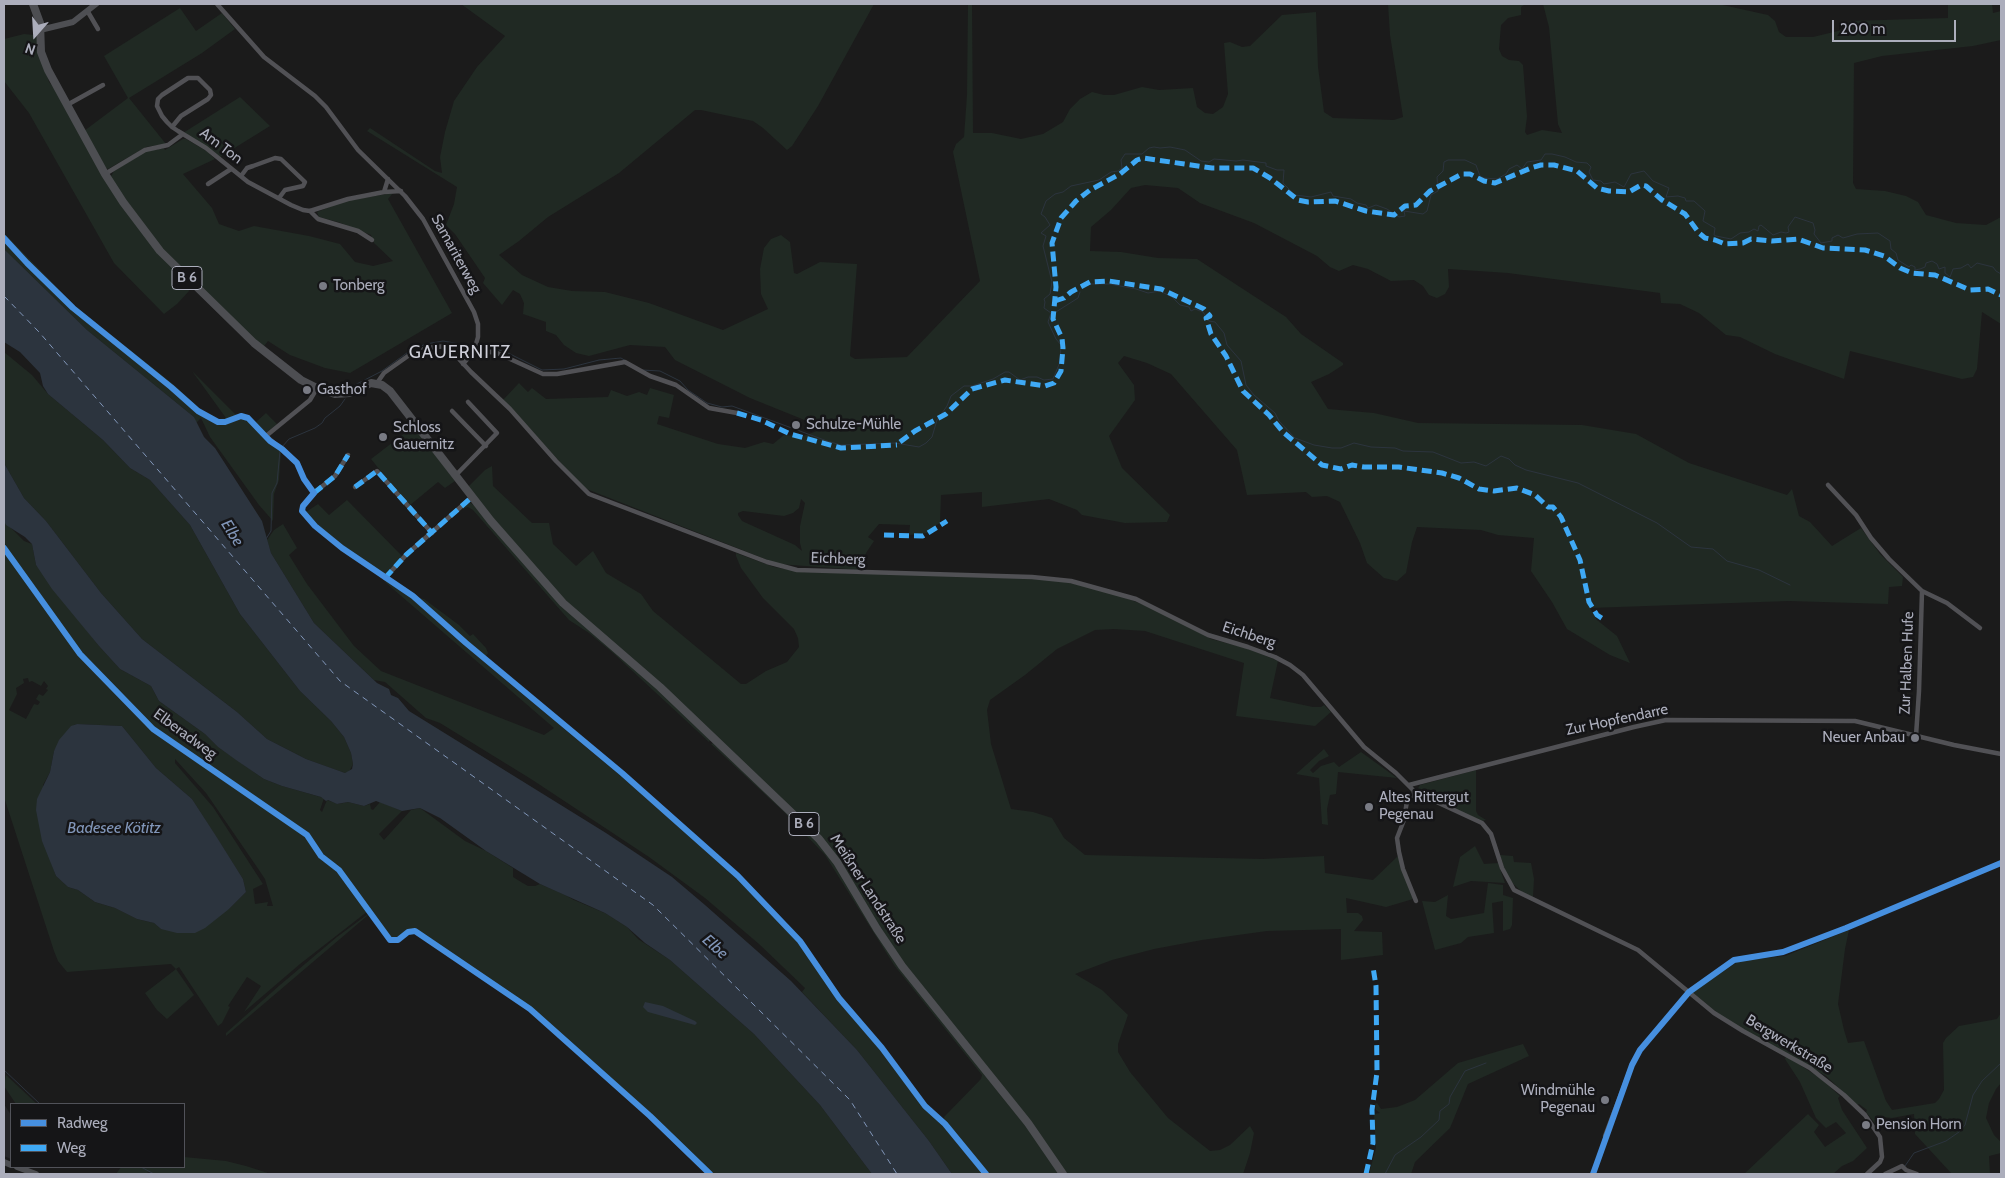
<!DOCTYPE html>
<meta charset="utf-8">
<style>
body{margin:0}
#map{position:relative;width:2005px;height:1178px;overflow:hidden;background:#1b1b1b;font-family:Cabin,sans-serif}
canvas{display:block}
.frame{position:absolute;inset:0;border:5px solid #acaebc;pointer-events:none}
.legend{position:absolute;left:10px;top:1103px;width:175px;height:65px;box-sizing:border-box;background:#151517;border:1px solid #515259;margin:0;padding:6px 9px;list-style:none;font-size:15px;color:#acaebc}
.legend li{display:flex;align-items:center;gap:10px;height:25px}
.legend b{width:25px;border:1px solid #515259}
.north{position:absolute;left:10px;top:10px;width:50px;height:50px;-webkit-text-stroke:4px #151517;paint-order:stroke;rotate:199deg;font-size:14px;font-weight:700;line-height:20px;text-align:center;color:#acaebc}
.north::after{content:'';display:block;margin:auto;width:18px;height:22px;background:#acaebc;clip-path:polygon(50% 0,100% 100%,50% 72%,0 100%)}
.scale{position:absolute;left:1832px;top:20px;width:124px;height:22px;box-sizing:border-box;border:2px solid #acaebc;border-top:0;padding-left:6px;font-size:15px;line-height:18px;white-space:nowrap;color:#acaebc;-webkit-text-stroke:4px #151517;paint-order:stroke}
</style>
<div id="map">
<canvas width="2005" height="1178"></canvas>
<div class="frame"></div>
<ul class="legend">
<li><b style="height:6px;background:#468fdf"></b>Radweg</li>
<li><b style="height:6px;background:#3fa9f5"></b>Weg</li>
</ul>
<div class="north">N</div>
<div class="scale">200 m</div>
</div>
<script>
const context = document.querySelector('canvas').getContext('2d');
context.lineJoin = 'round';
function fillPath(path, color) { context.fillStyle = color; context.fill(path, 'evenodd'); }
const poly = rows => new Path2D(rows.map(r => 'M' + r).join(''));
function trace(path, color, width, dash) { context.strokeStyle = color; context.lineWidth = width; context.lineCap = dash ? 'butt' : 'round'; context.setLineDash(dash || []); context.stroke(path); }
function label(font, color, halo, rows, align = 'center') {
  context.font = font + ' Cabin,sans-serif'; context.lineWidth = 5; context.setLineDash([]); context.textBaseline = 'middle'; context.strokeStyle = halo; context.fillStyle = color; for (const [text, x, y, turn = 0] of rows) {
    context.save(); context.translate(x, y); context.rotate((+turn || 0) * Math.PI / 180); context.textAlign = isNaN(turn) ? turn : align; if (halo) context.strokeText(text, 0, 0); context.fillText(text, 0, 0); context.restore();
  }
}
fillPath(poly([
 [4,1104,11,1115,11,1159,4,1156]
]), '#252527');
fillPath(poly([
 [461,4,874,4,818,106,792,146,787,150,763,128,753,121,701,110,695,110,619,173,548,217,519,241,499,255,522,275,548,287,572,291,605,292,649,303,723,330,768,309,761,294,760,269,764,248,771,239,781,235,790,242,794,273,797,274,820,262,857,264,850,356,855,359,907,357,980,281,953,152,956,144,964,137,967,95,968,4,972,4,973,133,992,133,1021,139,1043,134,1063,122,1070,109,1080,99,1092,92,1104,95,1114,95,1142,87,1159,90,1193,88,1197,107,1205,113,1213,114,1223,107,1228,94,1224,43,1230,42,1242,47,1250,46,1282,15,1316,12,1318,67,1324,112,1333,118,1394,120,1403,117,1390,35,1388,4,1533,4,1524,5,1521,7,1521,15,1508,18,1501,25,1499,49,1502,56,1509,60,1519,61,1523,65,1527,117,1525,132,1527,135,1542,130,1562,133,1558,124,1549,27,1543,4,1718,4,1768,15,1775,21,1779,32,1786,37,1813,37,1842,30,1850,21,1948,18,1948,4,1992,4,1993,13,2001,11,2001,40,1973,46,1882,56,1854,63,1853,183,1856,189,1885,191,1906,196,1918,202,1926,215,1956,223,1986,225,2001,217,2001,324,1982,312,1977,369,1973,377,1962,379,1850,351,1844,379,1775,354,1740,337,1726,335,1699,313,1680,304,1661,303,1660,293,1508,273,1448,269,1449,287,1445,294,1437,298,1429,295,1423,286,1414,280,1391,281,1368,269,1353,265,1339,271,1330,267,1317,256,1254,223,1200,203,1178,188,1145,185,1131,188,1111,210,1091,227,1090,251,1121,252,1158,258,1197,259,1286,317,1301,334,1343,363,1343,365,1329,374,1311,382,1328,409,1374,413,1418,423,1582,425,1636,434,1689,463,1787,495,1792,489,1799,516,1810,522,1832,546,1861,528,1880,554,1903,577,1902,586,1889,587,1888,604,1789,601,1590,608,1597,620,1617,636,1630,663,1610,655,1567,629,1552,602,1531,571,1534,538,1498,535,1481,530,1417,527,1412,542,1406,573,1397,581,1384,578,1367,563,1360,543,1340,502,1327,496,1312,497,1306,492,1247,495,1237,450,1171,374,1147,363,1124,356,1118,363,1134,385,1135,400,1109,436,1122,468,1170,515,1167,522,1125,523,1082,515,1077,510,1049,499,982,507,982,492,941,495,940,523,928,530,928,533,909,535,910,525,879,524,868,537,874,541,866,553,861,570,778,564,584,488,503,400,519,383,528,392,532,388,546,399,608,397,611,390,627,396,639,392,647,395,650,388,674,395,669,418,659,416,657,424,718,444,745,448,764,442,773,444,784,435,803,436,820,430,830,432,834,427,831,421,807,421,750,398,675,360,665,347,630,345,589,356,576,353,564,345,556,335,546,331,546,322,523,314,524,303,520,294,513,290,502,305,483,283,485,278,455,234,446,225,454,204,457,187,367,131,370,128,435,171,442,173,440,157,445,132,454,101,477,67,505,36],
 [801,499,805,503,800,526,800,543,802,551,795,545,742,521,738,515,738,513,743,511,784,516,793,513,799,508],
 [180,8,196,31,222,13,235,29,202,53,129,98,166,144,146,147,108,169,106,168,84,131,128,98,104,56],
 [24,34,34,35,37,38,49,82,57,91,87,147,186,281,189,291,177,304,164,314,114,263,29,113,4,81,4,39],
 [240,97,270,126,220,157,183,133],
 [183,139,186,139,208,152,215,159,183,174,212,208,219,224,239,231,254,226,309,236,340,244,355,262,373,266,393,261,374,243,371,235,338,222,319,217,317,212,345,201,393,193,388,199,452,313,350,373,325,368,290,355,268,341,264,346,264,349,154,241,110,178,114,171,146,151,164,148,165,150],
 [4,233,75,306,173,384,207,415,219,419,226,418,192,371,235,414,247,416,256,422,266,413,277,424,265,434,281,451,279,480,274,494,273,521,259,505,210,437,201,418,196,423,194,417,87,330,4,249,4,240,69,306,177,393,198,412,198,411,211,420,218,421,198,410,172,386,74,308,8,243,4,237],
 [4,352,32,375,48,394,103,440,130,468,150,480,190,525,240,614,300,691,331,721,344,737,351,753,353,764,349,772,345,773,306,759,267,739,237,712,142,639,101,593,46,521,24,498,4,463],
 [414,426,455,481,445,488,438,482,409,506,371,459],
 [492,466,493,486,532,523,549,523,553,544,576,566,593,551,606,573,641,594,653,611,741,684,746,684,766,671,787,662,799,647,798,638,794,629,763,598,741,568,736,556,736,553,774,567,802,572,1040,578,1061,581,1114,593,1161,612,1211,639,1249,649,1278,661,1270,698,1313,707,1321,707,1324,705,1331,712,1315,726,1236,716,1244,663,1145,631,1114,629,1095,630,1057,649,1025,675,990,700,987,710,991,744,1011,809,1033,812,1052,818,1064,838,1085,855,1263,859,1324,856,1325,873,1373,880,1398,856,1413,899,1386,907,1346,898,1347,913,1358,913,1362,916,1363,920,1354,931,1382,932,1383,955,1341,960,1341,929,1267,931,1202,940,1154,949,1112,960,1075,974,1102,990,1128,1015,1118,1044,1118,1052,1130,1072,1168,1118,1210,1151,1220,1150,1230,1145,1250,1126,1254,1133,1250,1153,1243,1174,1066,1174,921,986,883,933,841,863,558,593,467,488,485,470],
 [347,500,403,557,384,575,357,556,315,524,306,512,318,504,329,515],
 [469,502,475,506,547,589,666,697,710,740,709,742,613,653,589,633,569,620,473,510,468,507,463,509],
 [4,521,24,541,32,544,36,565,99,646,120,669,151,686,159,701,205,734,218,747,264,779,282,786,324,798,320,810,322,812,327,800,338,804,348,802,364,806,370,804,371,809,373,810,380,802,402,811,379,834,384,840,411,810,420,808,465,841,486,851,513,868,513,877,521,882,528,886,535,886,540,884,563,894,574,900,605,913,627,927,638,939,670,960,754,1034,820,1105,872,1174,712,1174,642,1106,527,1005,416,930,409,930,397,940,392,940,370,909,338,869,323,857,308,834,194,756,192,757,306,835,322,860,341,875,368,911,300,964,244,1012,261,986,247,977,228,1006,230,1007,222,1023,218,1026,179,967,176,969,194,995,167,1019,157,1010,145,993,176,969,171,964,67,972,58,961,54,951,4,797],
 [28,678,29,682,32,681,41,686,44,681,48,686,46,689,48,690,43,696,39,694,36,699,40,702,38,705,34,704,26,719,9,710,17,694,16,688,24,683,23,679],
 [77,724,122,726,156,768,192,799,243,879,246,892,229,909,161,929,154,923,137,919,115,908,95,902,78,890,68,887,56,876,50,859,43,785,50,772,54,751,74,725],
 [175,759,206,793,259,870,265,879,273,906,267,906,268,902,255,904,253,889,263,884,213,807,175,763],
 [283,524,297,548,289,555,307,584,354,646,381,671,544,735,554,728,437,627,385,582,386,580,408,595,465,646,658,807,729,870,801,945,839,1001,888,1059,925,1108,943,1123,984,1174,952,1174,929,1141,857,1050,802,992,805,988,759,944,705,898,649,857,531,779,440,723,426,718,385,682,374,680,314,623,271,553,267,540,274,530],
 [418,598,424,599,459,625,470,636,473,634,486,648,488,653,485,658],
 [713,743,826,851,859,903,1027,1124,1061,1174,987,1174,945,1122,944,1117,981,1079,982,1075,894,965,825,855,785,813,711,744],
 [1324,749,1329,756,1319,761,1310,770,1313,773,1321,766,1334,762,1339,767,1361,752,1397,778,1338,772,1336,794,1330,795,1327,809,1328,825,1322,824,1319,778,1296,774],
 [1476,770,1476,811,1478,815,1486,820,1482,821,1419,793,1417,790,1420,785],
 [1475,846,1484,864,1498,863,1505,883,1471,881,1453,887,1460,857],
 [1500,855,1513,856,1514,862,1531,863,1534,879,1533,897,1523,893,1508,879],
 [1488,883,1503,885,1503,895,1513,898,1512,925,1510,929,1503,931,1503,901,1492,903,1494,933,1468,937,1461,943,1435,950,1422,901,1435,902,1448,895,1446,916,1451,919,1484,913],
 [368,914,367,916,226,1036,226,1033,280,985,337,937],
 [1849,930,1845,949,1838,1004,1844,1030,1848,1043,1864,1041,1886,1101,1892,1110,1935,1103,1939,1099,1944,1090,1943,1043,1946,1038,1959,1026,1997,1019,2001,1013,2001,1083,1996,1089,1989,1103,1986,1118,1994,1135,2001,1142,2001,1153,1989,1156,1990,1174,1952,1174,1915,1134,1914,1114,1892,1118,1883,1117,1882,1124,1877,1126,1866,1112,1867,1110,1859,1104,1857,1105,1826,1076,1742,1029,1720,1015,1692,992,1739,961,1785,956],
 [1523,1044,1529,1056,1468,1084,1450,1128,1415,1162,1411,1174,1369,1174,1376,1148,1374,1114,1380,1113,1376,1110,1375,1104,1377,1103,1381,1109,1397,1107,1415,1100,1458,1063],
 [1786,1056,1820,1078,1840,1096,1838,1098,1842,1110,1867,1148,1853,1161,1842,1166,1833,1174,1744,1174,1808,1114,1819,1125,1814,1132,1825,1147,1846,1133,1836,1122,1826,1128,1816,1118,1800,1082,1785,1059],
 [6,1075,37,1104,16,1104,4,1086],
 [184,1157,226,1161,246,1166,271,1174,154,1174,149,1172,144,1174,116,1174,121,1167,184,1167]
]), '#202923');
fillPath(poly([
 [4,249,87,330,194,417,204,437,215,448,262,521,271,553,314,623,377,683,389,689,391,695,398,698,409,711,606,833,672,877,705,905,791,981,857,1050,929,1141,952,1174,872,1174,820,1105,754,1034,670,960,645,943,627,927,605,913,540,884,486,851,440,818,420,808,402,811,376,801,364,806,348,802,337,804,328,800,326,801,321,797,282,786,264,779,236,760,218,747,205,734,159,701,151,686,120,669,99,646,52,589,36,565,32,544,25,537,6,525,4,521,4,463,24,498,46,521,101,593,142,639,237,712,267,739,306,759,334,769,345,773,352,769,353,764,351,753,344,737,331,721,300,691,240,614,190,525,150,480,130,468,103,440,48,394,43,386,40,373,20,352,4,342],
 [77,724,122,726,156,768,192,799,216,836,243,879,246,892,229,909,205,928,195,933,177,933,161,929,154,923,137,919,115,908,95,902,78,890,68,887,56,876,42,841,36,810,37,799,50,772,54,751,59,740,71,726],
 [645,1002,663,1006,695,1021,697,1023,695,1025,648,1012,643,1007]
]), '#2c343e');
trace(poly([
 [1082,288,1090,284,1110,284,1136,289,1148,293,1160,291,1172,297,1180,305,1189,307,1191,311,1195,309,1203,312,1209,321,1215,322,1224,333,1227,345,1241,361,1246,385,1254,395,1275,413,1279,421,1295,438,1314,445,1332,448,1341,448,1354,443,1371,447,1395,448,1403,451,1433,452,1461,463,1474,462,1486,466,1501,456,1509,459,1515,465,1526,470,1578,483,1657,523,1691,547,1713,549,1727,561,1759,570,1790,585],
 [1056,312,1078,298,1080,292],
 [476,347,496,350],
 [499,350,502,351],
 [508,353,542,370,564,369,599,360,621,358,626,361],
 [642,370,660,371,680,381,688,390,707,403,722,407,732,406,827,441,841,445,895,443,919,447,926,443,932,437,937,420,947,406,951,396,964,386,972,386,993,379,1005,372,1009,372,1020,380,1028,377,1037,377,1044,380,1053,379,1060,362,1061,345,1056,339,1048,322,1051,313,1044,308,1045,302,1044,299,1050,294,1052,282,1043,246,1046,236,1041,233,1050,225,1045,217,1041,214,1046,201,1055,194,1063,192,1071,186,1099,180,1111,172,1118,171,1122,168,1121,160,1125,154,1142,154,1149,148,1154,147,1160,148,1170,147,1185,150,1201,161,1209,162,1214,159,1236,161,1243,160,1266,163,1266,166,1277,170,1284,170,1283,183,1295,195,1311,197,1331,192,1333,196,1351,199,1357,203,1366,205,1368,208,1376,205,1387,209,1399,217,1405,216,1404,211,1423,214,1427,211,1431,195,1438,191,1437,177,1443,171,1444,162,1448,160,1465,160,1476,165,1480,176,1484,178,1497,179,1506,174,1509,169,1517,165,1522,169,1527,162,1541,160,1545,154,1552,154,1565,157,1576,162,1587,163,1591,167,1589,172,1593,180,1601,181,1604,184,1615,182,1624,187,1631,174,1644,171,1653,181,1669,188,1666,197,1678,196,1685,198,1686,201,1694,201,1705,211,1703,221,1715,228,1714,235,1716,236,1731,239,1740,233,1749,232,1754,229,1758,231,1759,226,1761,225,1773,235,1781,232,1786,233,1789,232,1788,227,1795,217,1813,223,1815,230,1814,234,1821,243,1832,241,1832,238,1838,235,1843,238,1857,234,1878,233,1890,241,1891,249,1896,253,1898,260,1909,267,1911,265,1915,267,1915,270,1920,269,1925,267,1926,263,1932,261,1937,264,1939,269,1945,267,1945,273,1950,277,1953,269,1961,268,1968,264,1971,268,1977,263,1993,267,1996,271,2001,274],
 [349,390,351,387,382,371,411,350,426,344,443,341,473,346],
 [282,447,289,439,315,428,322,423,325,418,340,406,345,399],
 [266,539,271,531,272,493,277,483,280,451],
 [4,1070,40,1104],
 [1905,1166,1914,1153,1946,1141,1959,1132,1965,1125,1973,1095,1982,1081,2001,1063],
 [141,1167,154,1174],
 [1385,1174,1395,1155,1421,1137,1439,1120,1440,1111,1449,1104,1450,1097,1465,1071,1486,1063]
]), '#2c343e', 1);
trace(poly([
 [4,296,39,332,340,681,653,905,850,1100,897,1174]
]), '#8196b9', 1, [6, 5]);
trace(poly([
 [217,4,264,57,315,96,326,107,358,150,405,196,423,219,474,312,478,324,478,337,474,351,463,364],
 [88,12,98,29],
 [67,105,103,85],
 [172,127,181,116,208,99,211,95,210,90,198,78,188,78,162,95,158,99,157,106,162,116,167,122,172,127,178,131,206,148,248,182,291,205,303,210,310,211,348,199,384,192,388,179],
 [105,174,145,150,168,145,183,134],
 [241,176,247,168,253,166,275,158,281,159,305,182,303,186,285,190,279,198],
 [208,184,231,169],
 [384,192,401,191],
 [310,211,318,219,358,231,372,240],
 [447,346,471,372,510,409,556,461,589,494,767,562,797,570,1032,577,1071,581,1136,599,1208,635,1248,647,1275,657,1290,665,1303,675,1364,747,1396,773,1415,792,1482,823,1491,834,1502,868,1514,890,1638,950,1714,1013,1743,1031,1810,1068,1844,1095,1865,1115,1880,1137,1882,1157,1880,1162,1867,1174],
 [377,383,384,373,408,356,426,348,447,346,497,353,543,374,557,374,625,362,650,376,676,385,709,408,737,413],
 [452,411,486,446],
 [455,476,497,433,468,402],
 [1828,485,1856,515,1871,538,1889,559,1922,591,1919,691,1916,736],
 [355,487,377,471,432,533],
 [314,493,335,476,348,455],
 [302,511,303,506,314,493,304,479,297,463,266,436,310,400,317,388],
 [385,578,406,555,472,497],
 [1922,591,1947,603,1980,628],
 [1409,785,1634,727,1666,720,1855,721,1954,745,2001,754],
 [1415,792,1407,801,1404,820,1397,838,1399,852,1403,869,1416,901],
 [1605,1136,1632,1065,1640,1050,1689,992],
 [1885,1174,1902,1166,1906,1170,1917,1174]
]), '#515155', 4.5);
trace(poly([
 [40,30,73,22,96,4],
 [4,1162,11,1165],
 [17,1167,36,1174]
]), '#4e4f53', 6);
trace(poly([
 [33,4,40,23,41,52,48,70,105,174,123,202,160,251,254,343,301,380,317,388,335,394,350,393,371,383,382,385,390,391,491,521,563,603,660,687,819,839,837,862,877,929,902,966,1028,1123,1063,1174]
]), '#4d4e52', 8);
trace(poly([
 [1055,301,1064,298,1071,292,1090,282,1109,281,1161,289,1204,309,1210,316,1206,318,1211,334,1226,356,1243,391,1269,415,1283,432,1322,465,1341,469,1352,465,1364,467,1399,467,1442,473,1459,478,1479,489,1494,491,1517,488,1535,495,1548,507,1553,507,1561,517,1580,560,1589,602,1597,615,1603,619],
 [737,413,761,420,790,434,841,448,897,445],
 [900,442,915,431,946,414,972,389,1005,380,1045,386,1054,383,1061,371,1063,348,1062,338,1053,319,1056,287,1052,243,1061,218,1076,201,1090,190,1120,174,1137,160,1143,158,1212,168,1253,168,1270,178,1298,200,1308,202,1335,201,1366,211,1394,215,1405,206,1416,205,1430,191,1462,174,1470,174,1484,181,1495,183,1531,168,1541,165,1554,165,1577,171,1597,188,1609,191,1629,192,1641,185,1646,186,1662,200,1685,214,1699,233,1705,238,1715,240,1725,244,1743,243,1751,239,1772,241,1798,239,1823,248,1865,250,1884,256,1900,268,1912,273,1935,275,1970,290,1988,289,2001,295],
 [355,487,377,471,432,533],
 [314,493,335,476,348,455],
 [884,535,923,536,947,521],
 [385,578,406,555,472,497],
 [1366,1174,1373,1143,1372,1110,1377,1072,1376,986,1373,967]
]), '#3fa9f5', 5, [10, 5]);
trace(poly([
 [4,238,27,263,73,308,171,387,198,411,218,422,225,422,241,416,248,418,270,441,282,449,297,463,304,479,314,493,303,506,302,511,315,526,342,548,413,596,466,643,622,773,738,876,800,941,839,998,882,1048,925,1106,945,1124,986,1174],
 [4,548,80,654,153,729,307,835,321,856,339,870,390,940,398,940,408,932,415,931,530,1009,650,1116,710,1174],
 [1593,1174,1632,1065,1640,1050,1689,992,1734,960,1783,952,1846,928,2001,863]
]), '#468fdf', 6);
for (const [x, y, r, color] of [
 [323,286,5,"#797b84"],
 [307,390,5,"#797b84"],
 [796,425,5,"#797b84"],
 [383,437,5,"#797b84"],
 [1915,738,5,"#797b84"],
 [1369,807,5,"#797b84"],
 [1605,1100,5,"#797b84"],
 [1866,1125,5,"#797b84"]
]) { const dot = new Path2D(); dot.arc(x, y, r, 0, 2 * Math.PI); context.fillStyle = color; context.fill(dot); trace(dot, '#151517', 2); }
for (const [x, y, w] of [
 [187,278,30],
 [804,824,30]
]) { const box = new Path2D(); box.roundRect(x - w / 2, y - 11.5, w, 23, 4); context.fillStyle = '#151517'; context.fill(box); trace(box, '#acaebc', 1); }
label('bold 14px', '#acaebc', null, [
 ["B 6",187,278],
 ["B 6",804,824]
]);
label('15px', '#acaebc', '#151517', [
 ["Am Ton",221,146,37],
 ["Samariterweg",456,254,61],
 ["Eichberg",838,559,2],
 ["Eichberg",1249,635,18],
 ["Zur Halben Hufe",1907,663,-88],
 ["Zur Hopfendarre",1617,720,-12],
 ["Elberadweg",185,734,36],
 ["Meißner Landstraße",868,889,57],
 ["Bergwerkstraße",1789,1044,31]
]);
label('15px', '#acaebc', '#151517', [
 ["Tonberg",333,286],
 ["Gasthof",317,390],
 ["Schulze-Mühle",806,425],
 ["Schloss",393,428],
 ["Gauernitz",393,445],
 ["Neuer Anbau",1905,738,"right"],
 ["Altes Rittergut",1379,798],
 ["Pegenau",1379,815],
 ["Windmühle",1595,1091,"right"],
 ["Pegenau",1595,1108,"right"],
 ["Pension Horn",1876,1125]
], 'left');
label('italic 16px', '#8196b9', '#151517', [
 ["Elbe",232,533,58],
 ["Badesee Kötitz",114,828],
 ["Elbe",715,947,42]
]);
context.letterSpacing = '1px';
label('18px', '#cdced8', '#151517', [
 ["GAUERNITZ",460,353]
]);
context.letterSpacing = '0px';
</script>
